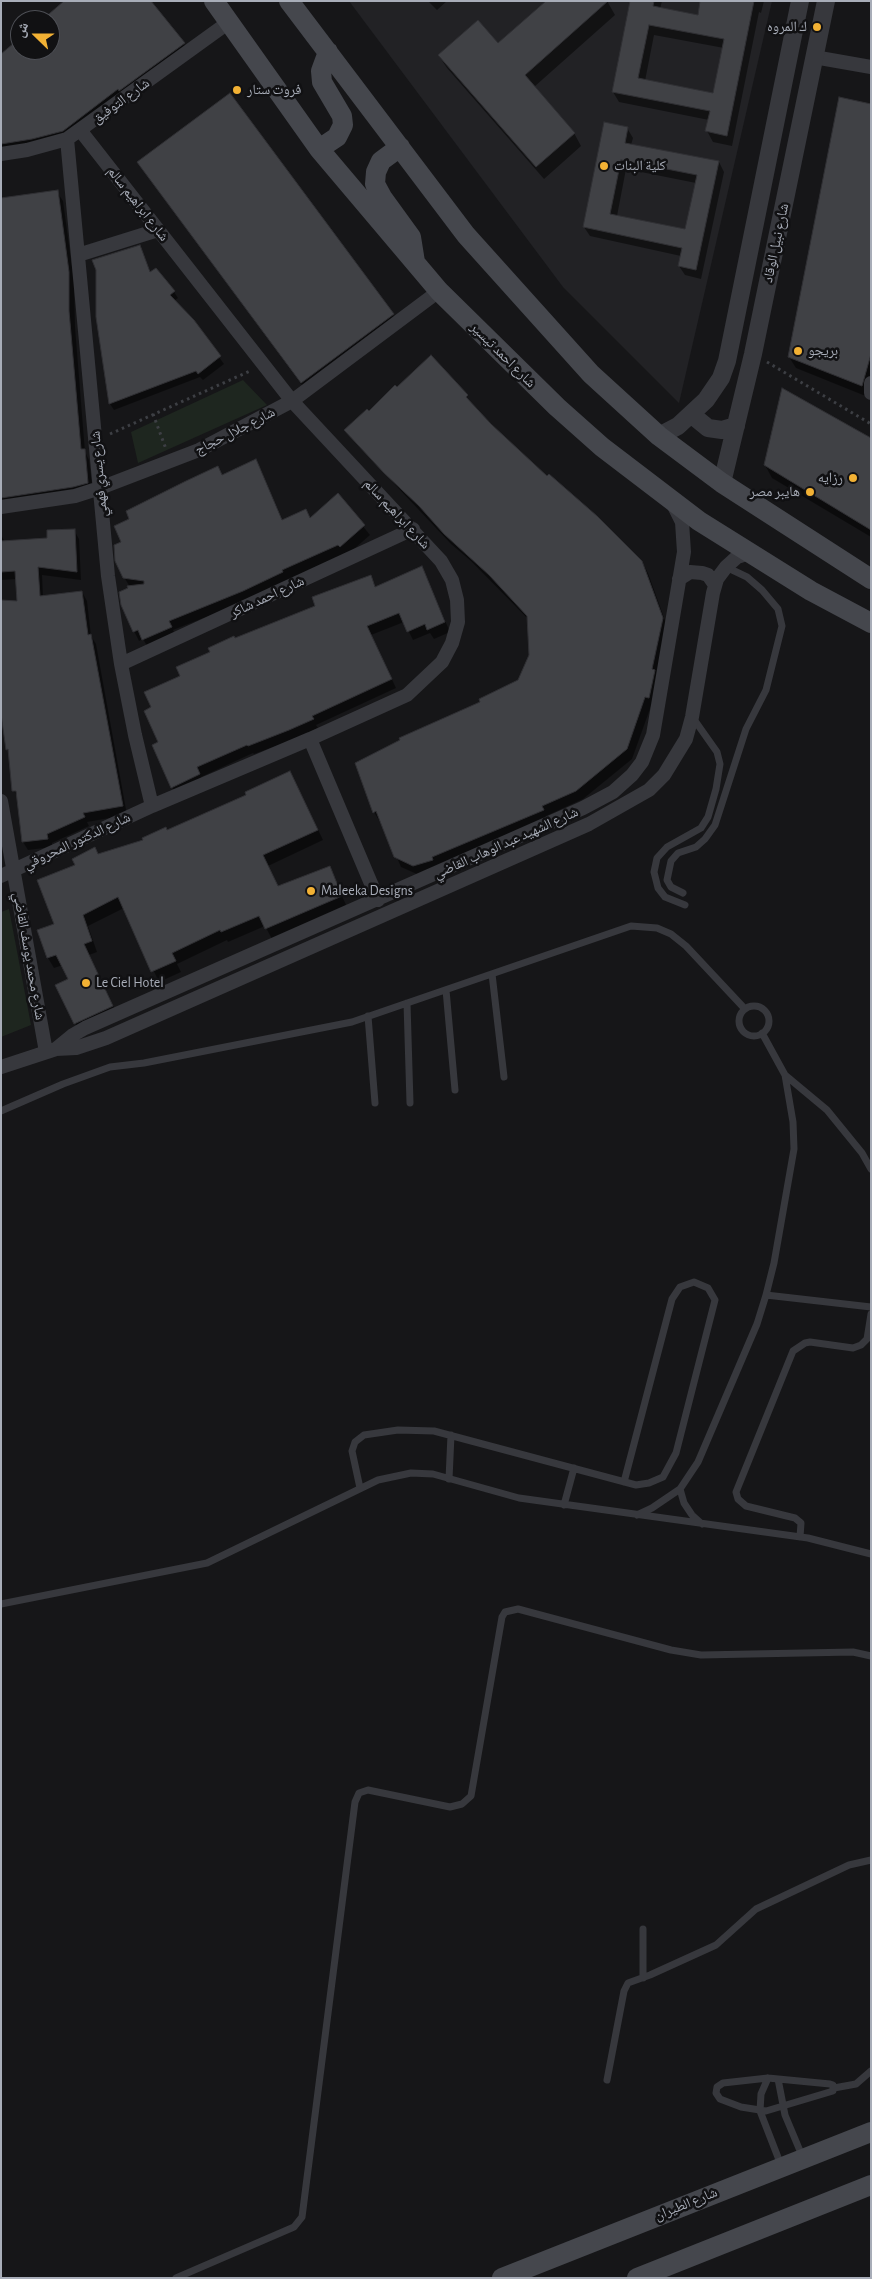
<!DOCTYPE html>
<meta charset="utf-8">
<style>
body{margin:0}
#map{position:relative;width:872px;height:2279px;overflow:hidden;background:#161618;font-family:"Alegreya Sans","Noto Naskh Arabic",sans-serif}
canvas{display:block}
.frame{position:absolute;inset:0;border:2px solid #a8adb8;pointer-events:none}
.north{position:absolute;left:10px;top:10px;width:50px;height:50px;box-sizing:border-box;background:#111113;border:1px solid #4d4f55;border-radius:50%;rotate:292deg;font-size:14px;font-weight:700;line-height:20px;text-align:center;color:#a8adb8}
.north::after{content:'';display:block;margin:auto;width:18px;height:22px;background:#f2b134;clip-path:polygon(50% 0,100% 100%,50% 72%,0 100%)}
</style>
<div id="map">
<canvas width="872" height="2279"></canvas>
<div class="frame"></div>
<div class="north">ش</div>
</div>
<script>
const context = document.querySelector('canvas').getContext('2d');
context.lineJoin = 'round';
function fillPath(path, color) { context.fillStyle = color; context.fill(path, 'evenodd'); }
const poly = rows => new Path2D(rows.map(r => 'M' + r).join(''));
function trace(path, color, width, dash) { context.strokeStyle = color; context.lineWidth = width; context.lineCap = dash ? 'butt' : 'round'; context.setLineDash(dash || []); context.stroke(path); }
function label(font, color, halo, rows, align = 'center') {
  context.font = font + ' "Alegreya Sans","Noto Naskh Arabic",sans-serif'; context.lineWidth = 5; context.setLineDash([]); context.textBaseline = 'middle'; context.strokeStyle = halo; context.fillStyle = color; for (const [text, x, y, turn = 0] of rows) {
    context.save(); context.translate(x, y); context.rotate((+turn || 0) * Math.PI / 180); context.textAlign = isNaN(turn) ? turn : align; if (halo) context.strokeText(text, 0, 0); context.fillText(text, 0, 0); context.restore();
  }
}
fillPath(poly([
 [349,1,772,1,679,403,563,287]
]), '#222225');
fillPath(poly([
 [243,380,267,405,138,463,131,432],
 [9,909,31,1025,1,1037,1,912]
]), '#1e261f');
fillPath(poly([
 [67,1,184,44,189,53,68,140,1,153,1,57,20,41,20,50,50,50,50,20,45,20],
 [428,1,447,1,437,10],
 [607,1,615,15,534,87,574,133,581,146,544,179,447,68,439,56,498,45],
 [631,1,662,1,660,9,729,22,733,1,764,1,761,13,759,12,732,146,713,142,707,131,709,120,619,102,613,92],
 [654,35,724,48,714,95,645,81],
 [871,105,871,386,868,397,796,368,789,357],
 [627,128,633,138,631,145,719,162,724,172,701,279,685,275,679,266,681,256,590,236,584,227],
 [626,169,696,183,686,231,617,216],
 [145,172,393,315,398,324,307,392],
 [57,192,63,201,74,282,75,327,85,452,89,460,93,492,1,507,1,195,4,199],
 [139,246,151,273,174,292,178,298,174,301,193,321,224,364,203,380,200,377,114,410,110,404],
 [431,357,491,425,642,562,648,573,668,629,654,707,651,706,632,759,583,799,546,816,548,820,419,875,401,867,381,821,380,822,374,812,482,702,519,681,530,655,529,620,471,561,451,544,352,439,346,430,369,413],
 [871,440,871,537,772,478,765,465],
 [261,470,283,521,310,519,338,495,370,535,346,556,249,600,173,630,176,637,149,649,143,639,139,641,134,631,130,587,124,577,123,542,222,476],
 [74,530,79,539,81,580,42,575,43,597,82,592,87,601,91,636,96,644,127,815,87,822,89,826,52,843,52,847,28,850,23,842,18,798,14,791,10,755,7,749,18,602,17,579,1,580,1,535,5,542,48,539],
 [370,576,376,588,426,577,450,632,434,639,430,633,413,640,404,622,371,635,396,688,316,725,318,728,295,739,254,754,253,753,201,777,204,784,178,796,172,787,160,743,153,708,182,676,235,640,317,606],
 [290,772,323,840,268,866,278,887,329,867,347,907,272,939,265,926,228,942,227,940,177,964,181,972,159,982,124,908,88,926,97,952,89,955,118,1016,81,1034,75,1023,70,980,63,965,54,968,48,958,56,924,77,866,98,855,144,841,248,795]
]), '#0007');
const building = poly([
 [64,1,151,1,185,43,119,91,118,89,63,131,32,139,1,144,1,54,14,43,19,50,50,50,50,20,42,20,64,1],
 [546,1,608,1,525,75,575,133,536,167,438,55,478,20,498,43,546,1],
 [630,1,654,1,653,6,698,15,700,1,754,1,727,136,705,131,710,111,612,92,630,1],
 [649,25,724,39,713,93,638,78,649,25],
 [230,93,394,314,301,383,137,162,230,93],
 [839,97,871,104,871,354,862,386,788,357,839,97],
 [604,122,628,127,625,143,719,161,696,270,678,266,682,248,583,227,604,122],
 [621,160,697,175,685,229,610,214,621,160],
 [58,190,69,272,69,311,81,449,85,449,88,483,73,487,1,498,1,198,58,190],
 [140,245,150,272,156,268,175,291,170,295,194,320,221,356,198,374,196,371,109,404,96,317,96,270,92,260,140,245],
 [431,355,468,395,466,397,491,424,547,476,549,474,597,516,642,561,663,618,652,669,655,670,649,698,645,697,627,749,576,791,542,806,544,810,432,857,433,860,413,866,394,857,376,811,373,813,355,763,400,740,399,738,480,702,479,699,518,680,529,655,527,616,489,575,444,534,419,506,384,473,344,430,367,409,369,411,395,385,397,387,431,355],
 [782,388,871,438,871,530,764,465,782,388],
 [256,459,282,520,306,509,310,518,338,493,365,525,340,547,338,545,282,570,283,572,243,591,169,621,172,627,142,640,138,630,133,632,121,605,119,592,128,588,127,586,144,584,144,581,123,578,115,561,114,545,121,542,114,526,129,519,126,511,186,481,218,466,222,475,256,459],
 [75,529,77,572,38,567,40,596,82,591,88,635,91,634,123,806,83,813,85,817,47,834,48,839,22,842,16,791,12,791,8,749,6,750,1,714,1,600,17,601,15,571,1,572,1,541,47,538,47,530,75,529],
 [422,566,445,622,427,630,425,624,407,632,399,613,367,626,392,679,312,716,314,719,289,730,248,746,247,745,197,767,200,774,171,788,152,745,158,742,144,711,151,707,144,692,180,676,176,667,210,652,208,648,234,636,235,638,315,606,312,597,371,575,375,587,422,566],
 [290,771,318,830,263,855,278,886,330,866,342,896,265,929,259,916,221,932,220,930,172,953,176,961,151,972,118,897,83,915,92,941,84,944,113,1006,74,1024,55,985,68,979,56,955,47,958,37,930,54,924,37,880,75,865,72,859,95,847,98,854,143,840,142,838,166,827,167,830,246,795,245,792,290,771]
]);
fillPath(building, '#404145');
trace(building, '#303034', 1);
trace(poly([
 [767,362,871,424],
 [153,414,166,449],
 [110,434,250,371]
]), '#3d3f44', 3, [2.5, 4]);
trace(poly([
 [683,893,671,887,667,880,671,861,678,853,696,847,705,839,715,825,746,729,766,690,782,626,778,609,762,590,747,577,726,567],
 [685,905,665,897,658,888,654,872,657,858,667,847,701,828,708,817,716,789,720,764,717,752,693,718],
 [492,974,504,1077],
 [446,990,455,1090],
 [407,1003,410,1103],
 '739 1021a15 15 0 1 1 30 0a15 15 0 1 1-30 0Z',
 [368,1016,375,1103],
 [785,1075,827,1110,862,1153,871,1169],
 [1,1111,63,1084,110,1067,144,1063,352,1022,631,926,657,928,671,934,686,946,745,1009],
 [766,1295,871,1307],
 [449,1479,451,1435],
 [360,1488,352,1451,355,1442,364,1435,398,1430,434,1431,636,1485,649,1483,663,1477,676,1453,715,1300,708,1288,694,1282,680,1287,672,1299,624,1482],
 [680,1489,684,1503,692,1515,702,1524],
 [564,1505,574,1468],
 [637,1515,652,1508,680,1489,698,1462,757,1324,766,1295,774,1263,794,1149,793,1122,785,1075,762,1033],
 [800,1537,801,1523,795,1518,746,1506,738,1499,736,1492,793,1351,805,1343,810,1342,853,1348,861,1345,867,1339,871,1314],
 [1,1604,207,1563,378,1480,411,1473,433,1474,519,1498,808,1538,871,1554],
 [643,1978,643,1929],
 [768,2078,830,2084,833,2085,833,2091,766,2111,741,2107,720,2099,716,2093,717,2087,723,2083,768,2078],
 [768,2078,761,2094,760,2111,781,2165],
 [778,2079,785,2115,803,2158],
 [607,2080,624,1991,628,1983,650,1975,716,1945,756,1909,849,1865,871,1860],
 [834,2088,856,2084,871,2071],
 [176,2278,294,2227,302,2217,355,1802,359,1793,368,1790,450,1807,462,1804,471,1796,502,1617,505,1612,518,1609,671,1650,701,1655,853,1652,871,1656]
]), '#37383d', 7);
trace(poly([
 [814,57,871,67],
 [67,139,108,576,121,664,135,735,152,806],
 [1,154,27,150,67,139,229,22],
 [78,255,158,230],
 [871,383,871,393],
 [1,507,75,496,100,488,199,450,292,401,439,291],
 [679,579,690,572,702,573,708,575,715,585],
 [121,664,413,529],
 [310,739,378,900],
 [1,801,46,1052],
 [1,876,152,806,310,739,407,695,442,662,452,643,458,622,457,600,452,580,441,561,292,401,80,130],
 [56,1049,73,1035,85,1028,583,808,613,792,632,775,642,762,653,735,684,552,682,522,673,504],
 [1,1067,56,1049,76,1048,106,1038,589,824,649,790,664,775,686,739,692,717,713,593,717,579,726,567,737,557,749,553]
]), '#37383d', 14);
trace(poly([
 [694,413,697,419,708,428,722,430,736,426],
 [659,436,678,426,706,400,721,378,727,361,800,1],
 [722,483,753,354,826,1]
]), '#37383d', 18);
trace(poly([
 [214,1,319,149,439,291,557,407,602,447,699,521,811,591,871,623],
 [289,1,466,235,591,374,659,436,722,483,871,579],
 [400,147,381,161,376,172,375,184,382,197,411,237,415,262],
 [319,149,337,137,343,125,342,116,322,82,321,71,328,52],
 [502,2278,871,2132],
 [637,2278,871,2185]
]), '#45474d', 20);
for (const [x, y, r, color] of [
 [817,27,5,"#f2b134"],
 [237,90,5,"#f2b134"],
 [604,166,5,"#f2b134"],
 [798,351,5,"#f2b134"],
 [853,478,5,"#f2b134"],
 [810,492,5,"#f2b134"],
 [311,891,5,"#f2b134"],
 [86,983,5,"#f2b134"]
]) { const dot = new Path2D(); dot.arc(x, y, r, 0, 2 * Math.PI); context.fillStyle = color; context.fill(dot); trace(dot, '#111113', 2); }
label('14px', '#a8adb8', '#111113', [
 ["ك المروه",807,27,"right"],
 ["فروت ستار",247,90],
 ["كلية البنات",614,166],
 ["بريجو",808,351],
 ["رزايه",843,478,"right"],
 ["هايبر مصر",800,492,"right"],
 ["Maleeka Designs",321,891],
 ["Le Ciel Hotel",96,983]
], 'left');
label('14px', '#a8adb8', '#111113', [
 ["شارع التوفيق",121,101,-36],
 ["شارع ابراهيم سالم",138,204,52],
 ["شارع نبيل الوقاد",776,243,-78],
 ["شارع احمد تيسير",503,355,45],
 ["شارع جلال حجاج",235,431,-27],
 ["شارع يسري فهمي",99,474,-95],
 ["شارع ابراهيم سالم",397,514,47],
 ["شارع احمد شاكر",267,597,-25],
 ["شارع الدكتور المحروقي",77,841,-25],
 ["شارع الشهيد عبد الوهاب القاضي",506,843,-24],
 ["شارع محمد يوسف القاضي",29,956,80],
 ["شارع الطيران",686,2204,-22]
]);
</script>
